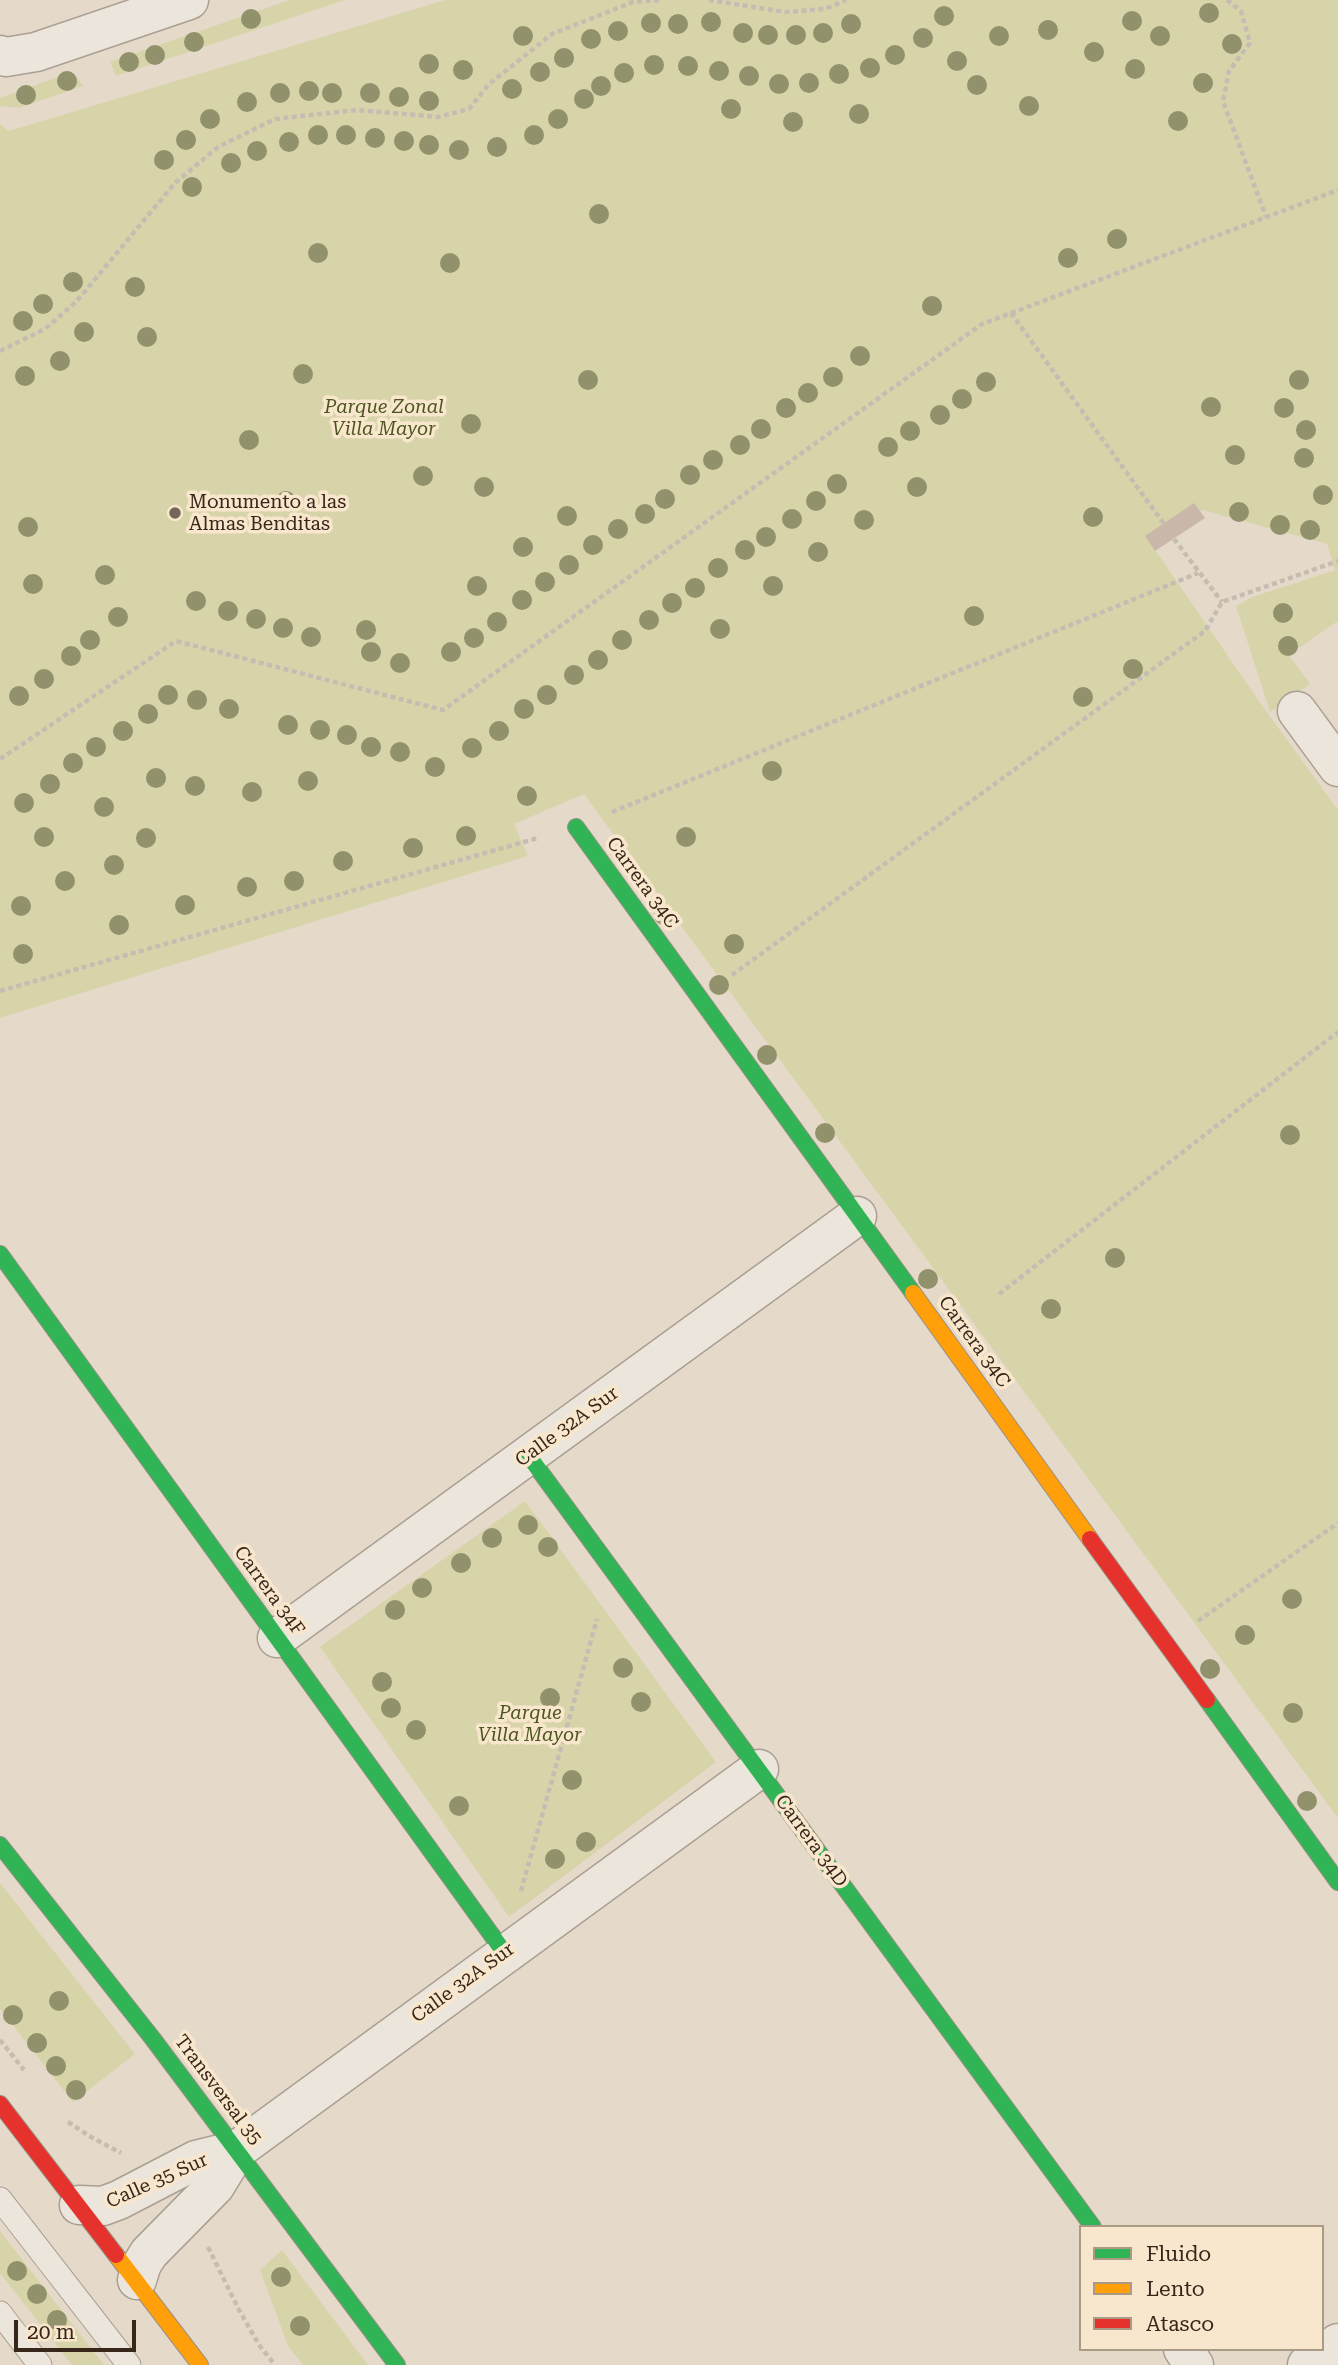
<!DOCTYPE html>
<style>
body{margin:0}
#map{position:relative;width:1338px;height:2365px;overflow:hidden;background:#e5dac9;font-family:"Roboto Serif",serif}
canvas{display:block}
.legend{position:absolute;left:1079px;top:2225px;width:245px;height:126px;box-sizing:border-box;background:#f8e7cd;border:2px solid #ab9a86;margin:0;padding:9px 12px;list-style:none;font-size:21px;color:#38261b}
.legend li{display:flex;align-items:center;gap:14px;height:35px}
.legend b{width:35px;border:2px solid #ab9a86}
.scale{position:absolute;left:14px;top:2320px;width:122px;height:32px;box-sizing:border-box;border:4px solid #38261b;border-top:0;padding-left:9px;font-size:21px;line-height:24px;white-space:nowrap;color:#38261b;-webkit-text-stroke:5px #f8e7cd;paint-order:stroke}
</style>
<div id="map">
<canvas width="1338" height="2365"></canvas>
<ul class="legend">
<li><b style="height:9px;background:#30b455"></b>Fluido</li>
<li><b style="height:9px;background:#ff9f0a"></b>Lento</li>
<li><b style="height:9px;background:#e5322d"></b>Atasco</li>
</ul>
<div class="scale">20 m</div>
</div>
<script>
const context = document.querySelector('canvas').getContext('2d');
context.lineJoin = 'round';
function fillPath(path, color) { context.fillStyle = color; context.fill(path, 'evenodd'); }
const poly = rows => new Path2D(rows.map(r => 'M' + r).join(''));
function trace(path, color, width, dash) { context.strokeStyle = color; context.lineWidth = width; context.lineCap = dash ? 'butt' : 'round'; context.setLineDash(dash || []); context.stroke(path); }
function label(font, color, halo, rows, align = 'center') {
  context.font = font + ' "Roboto Serif",serif'; context.lineWidth = 7; context.setLineDash([]); context.textBaseline = 'middle'; context.strokeStyle = halo; context.fillStyle = color; for (const [text, x, y, turn = 0] of rows) {
    context.save(); context.translate(x, y); context.rotate((+turn || 0) * Math.PI / 180); context.textAlign = isNaN(turn) ? turn : align; if (halo) context.strokeText(text, 0, 0); context.fillText(text, 0, 0); context.restore();
  }
}
fillPath(poly([
 [289,0,345,0,116,76,110,62],
 [445,0,1338,0,1338,621,1289,655,1310,684,1270,712,1236,606,1252,597,1335,570,1327,544,1202,510,1151,544,1261,704,1338,810,1338,1818,584,794,514,824,528,856,0,1018,0,124,9,131],
 [66,74,77,77,83,86,19,108,0,106,0,98],
 [525,1501,716,1762,509,1917,320,1647],
 [0,1883,135,2054,73,2102,0,2009],
 [0,2231,104,2365,72,2365,0,2273],
 [282,2250,368,2365,303,2365,288,2346,260,2270]
]), '#d8d4aa');
fillPath(poly([
 [1194,503,1205,518,1155,551,1145,536]
]), '#c9b7aa');
const lane = poly([
 [0,2199,129,2365],
 [0,2313,40,2365]
]);
const street = poly([
 [0,55,6,57,36,52,189,0],
 [1297,711,1338,767],
 [277,1638,857,1216],
 [79,2205,103,2206,119,2200,196,2160,237,2150,759,1769],
 [137,2280,142,2264,149,2253,215,2186,237,2150],
 [1183,2349,1194,2365],
 [1307,2365,1338,2343]
]);
const fast = poly([
 [576,827,913,1293],
 [0,1254,504,1952],
 [528,1455,1093,2227],
 [1207,1700,1338,1882],
 [0,1845,153,2039,397,2365]
]);
const slow = poly([
 [913,1293,1090,1539],
 [116,2255,200,2365]
]);
const jam = poly([
 [1090,1539,1207,1700],
 [0,2104,116,2255]
]);
trace(lane, '#aa9f93', 25);
trace(street, '#aa9f93', 41);
trace(fast, '#998e83', 18);
trace(slow, '#998e83', 18);
trace(jam, '#998e83', 18);
trace(poly([
 [709,0,785,12,825,9,846,0],
 [1227,0,1241,11,1250,43,1229,71,1223,101,1266,217],
 [1011,313,1164,524],
 [0,351,45,329,76,302,175,183,218,147,275,119,357,110,438,117,469,109,489,84,552,34,633,2,661,0],
 [1174,539,1222,602],
 [0,759,176,641,443,710,982,324,1338,190],
 [612,812,1198,573],
 [732,975,1205,631,1222,602,1338,561],
 [0,991,538,838],
 [999,1294,1338,1032],
 [1198,1621,1338,1523],
 [521,1891,597,1619],
 [0,2040,24,2070],
 [68,2122,91,2137,121,2153],
 [208,2247,238,2308,259,2345,275,2365]
]), '#c5bcb2', 4.5, [5, 3.5]);
trace(lane, '#ece5db', 23);
trace(street, '#ece5db', 38);
trace(fast, '#30b455', 16);
trace(slow, '#ff9f0a', 16);
trace(jam, '#e5322d', 16);
context.fillStyle = '#91916c';
for (const [x, y] of [
 [1209,13],
 [944,16],
 [251,19],
 [1132,21],
 [711,22],
 [651,23],
 [678,24],
 [851,24],
 [1048,30],
 [618,31],
 [743,33],
 [823,33],
 [768,35],
 [796,35],
 [523,36],
 [999,36],
 [1160,36],
 [923,38],
 [591,39],
 [194,42],
 [1232,44],
 [1094,52],
 [155,55],
 [895,55],
 [564,58],
 [957,61],
 [129,62],
 [429,64],
 [654,65],
 [688,66],
 [870,68],
 [1135,69],
 [463,70],
 [719,71],
 [540,72],
 [624,73],
 [839,74],
 [749,76],
 [67,81],
 [809,83],
 [1203,83],
 [779,84],
 [977,85],
 [601,86],
 [512,89],
 [309,91],
 [280,93],
 [332,93],
 [370,93],
 [26,95],
 [399,97],
 [584,99],
 [429,101],
 [247,102],
 [1029,106],
 [731,109],
 [859,114],
 [210,119],
 [558,119],
 [1178,121],
 [793,122],
 [318,135],
 [346,135],
 [534,135],
 [375,138],
 [186,140],
 [404,141],
 [289,142],
 [429,145],
 [497,147],
 [459,150],
 [257,151],
 [164,160],
 [231,163],
 [192,187],
 [599,214],
 [1117,239],
 [318,253],
 [1068,258],
 [450,263],
 [73,282],
 [135,287],
 [43,304],
 [932,306],
 [23,321],
 [84,332],
 [147,337],
 [860,356],
 [60,361],
 [303,374],
 [25,376],
 [833,377],
 [588,380],
 [1299,380],
 [986,382],
 [808,393],
 [962,399],
 [1211,407],
 [786,408],
 [1284,408],
 [940,415],
 [471,424],
 [761,429],
 [1306,430],
 [910,431],
 [249,440],
 [740,445],
 [888,447],
 [1235,455],
 [1304,458],
 [713,460],
 [690,475],
 [423,476],
 [837,484],
 [484,487],
 [917,487],
 [1323,495],
 [665,499],
 [286,501],
 [816,501],
 [1239,512],
 [645,514],
 [567,516],
 [1093,517],
 [792,519],
 [864,520],
 [1280,525],
 [28,527],
 [618,529],
 [1310,530],
 [766,537],
 [593,545],
 [523,547],
 [745,550],
 [818,552],
 [569,565],
 [718,568],
 [105,575],
 [545,582],
 [33,584],
 [477,586],
 [773,586],
 [695,588],
 [522,600],
 [196,601],
 [672,603],
 [228,611],
 [1283,613],
 [974,616],
 [118,617],
 [256,619],
 [649,620],
 [497,622],
 [283,628],
 [720,629],
 [366,630],
 [311,637],
 [474,638],
 [90,640],
 [622,640],
 [1288,646],
 [371,652],
 [451,652],
 [71,656],
 [598,660],
 [400,663],
 [1133,669],
 [574,675],
 [44,679],
 [168,695],
 [547,695],
 [19,696],
 [1083,697],
 [197,700],
 [229,709],
 [524,709],
 [148,714],
 [288,725],
 [320,730],
 [123,731],
 [499,731],
 [347,735],
 [96,747],
 [371,747],
 [472,748],
 [400,752],
 [73,763],
 [435,767],
 [772,771],
 [156,778],
 [308,781],
 [50,784],
 [195,786],
 [252,792],
 [527,796],
 [24,803],
 [104,807],
 [466,836],
 [44,837],
 [686,837],
 [146,838],
 [413,848],
 [343,861],
 [114,865],
 [65,881],
 [294,881],
 [247,887],
 [185,905],
 [21,906],
 [664,915],
 [119,925],
 [734,944],
 [23,954],
 [719,985],
 [767,1055],
 [825,1133],
 [1290,1135],
 [1115,1258],
 [928,1279],
 [1051,1309],
 [528,1525],
 [492,1538],
 [548,1547],
 [461,1563],
 [422,1588],
 [1292,1599],
 [395,1610],
 [1245,1635],
 [623,1668],
 [1210,1669],
 [382,1682],
 [550,1698],
 [641,1702],
 [391,1708],
 [1293,1713],
 [416,1730],
 [572,1780],
 [1307,1801],
 [459,1806],
 [586,1842],
 [555,1859],
 [59,2001],
 [13,2015],
 [37,2043],
 [56,2066],
 [76,2090],
 [17,2271],
 [281,2277],
 [37,2294],
 [57,2320],
 [300,2326]
]) { context.beginPath(); context.arc(x, y, 10, 0, 2 * Math.PI); context.fill(); }
for (const [x, y, r, color] of [
 [175,513,7,"#756558"]
]) { const dot = new Path2D(); dot.arc(x, y, r, 0, 2 * Math.PI); context.fillStyle = color; context.fill(dot); trace(dot, '#f8e7cd', 2.5); }
label('italic 19px', '#4d5620', '#f8e7cd', [
 ["Parque Zonal",384,407],
 ["Villa Mayor",384,429],
 ["Parque",530,1713],
 ["Villa Mayor",530,1735]
]);
label('19px', '#38261b', '#f8e7cd', [
 ["Monumento a las",189,502],
 ["Almas Benditas",189,524]
], 'left');
label('19px', '#38261b', '#f8e7cd', [
 ["Carrera 34C",642,883,54],
 ["Carrera 34C",974,1342,54],
 ["Calle 32A Sur",567,1427,-36],
 ["Carrera 34F",269,1591,54],
 ["Carrera 34D",811,1841,54],
 ["Calle 32A Sur",463,1983,-36],
 ["Transversal 35",218,2090,53],
 ["Calle 35 Sur",157,2181,-24]
]);
</script>
